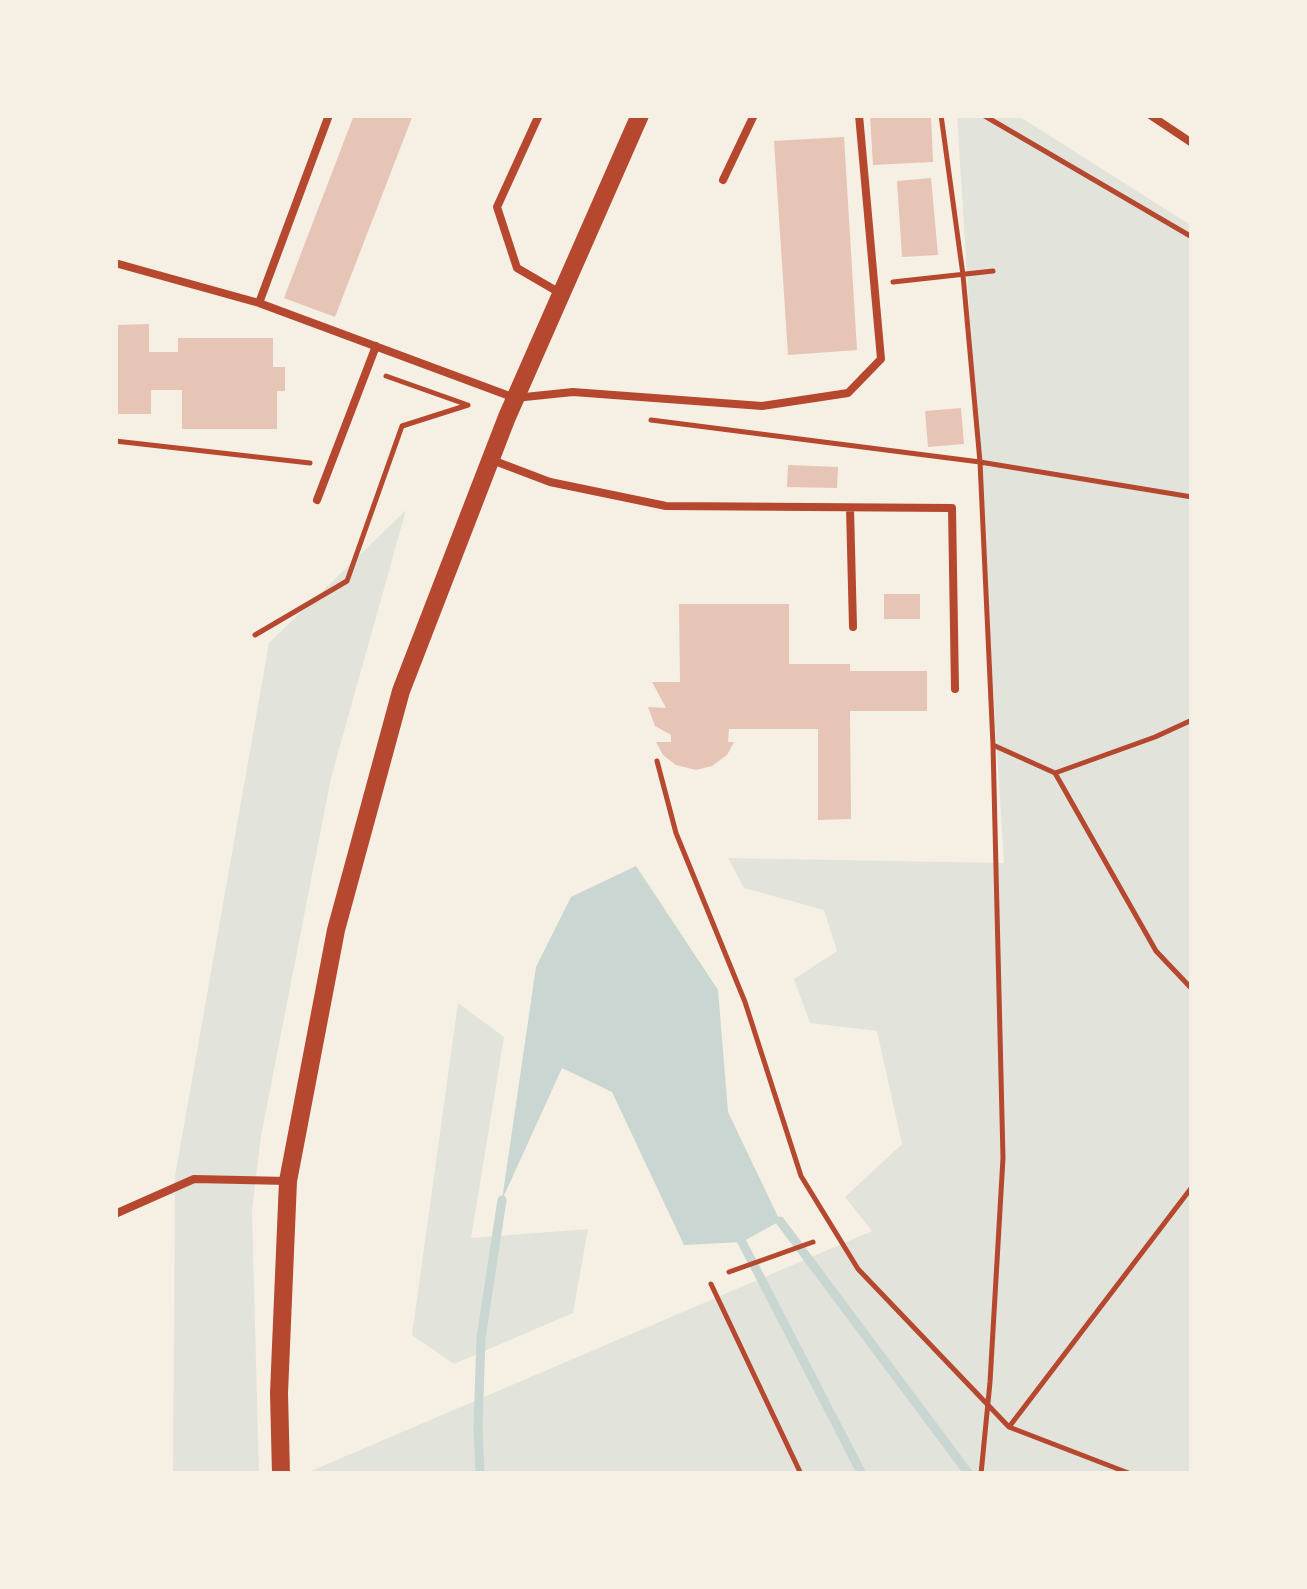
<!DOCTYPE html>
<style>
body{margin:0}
#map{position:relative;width:1307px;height:1589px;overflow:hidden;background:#f6efe4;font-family:"Noto Sans",sans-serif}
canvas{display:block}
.frame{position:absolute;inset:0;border:118px solid #f6efe4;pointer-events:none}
</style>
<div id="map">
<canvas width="1307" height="1589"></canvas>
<div class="frame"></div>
</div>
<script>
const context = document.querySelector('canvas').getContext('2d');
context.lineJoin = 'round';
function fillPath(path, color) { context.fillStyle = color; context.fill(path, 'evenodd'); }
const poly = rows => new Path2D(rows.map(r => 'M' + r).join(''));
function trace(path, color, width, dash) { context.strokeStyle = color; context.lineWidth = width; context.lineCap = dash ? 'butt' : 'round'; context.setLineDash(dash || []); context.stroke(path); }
fillPath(poly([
 [957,115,1017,115,1192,226,1192,1474,304,1474,872,1231,845,1197,902,1144,877,1031,810,1023,794,979,837,951,824,910,744,888,728,858,1004,863],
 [406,510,331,778,261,1136,252,1210,259,1474,173,1474,175,1176,269,643],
 [458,1003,504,1037,471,1238,588,1229,573,1313,454,1364,412,1335]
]), '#e2e4dc');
fillPath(poly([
 [636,866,718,990,728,1112,780,1221,742,1242,684,1245,612,1092,562,1068,502,1200,536,967,571,897]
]), '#c9d6d2');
trace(poly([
 [780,1221,969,1474],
 [742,1242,862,1474],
 [480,1474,478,1428,481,1338,502,1200]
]), '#c9d6d2', 9);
fillPath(poly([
 [354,115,413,115,335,317,284,298],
 [870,115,931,115,933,162,873,165],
 [844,137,857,350,788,355,774,141],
 [931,178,938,255,902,257,897,181],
 [149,324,149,352,178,352,178,338,273,338,273,367,285,367,285,391,277,391,277,429,182,429,182,390,151,390,151,414,115,414,115,325],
 [961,408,964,444,928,447,925,411],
 [788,465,838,467,837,488,787,487],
 [884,594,920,594,920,619,884,619],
 [679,604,789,604,789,664,850,664,850,671,927,671,927,711,850,711,851,819,818,820,818,729,729,729,728,742,734,742,727,755,712,766,696,770,676,765,663,755,656,742,671,742,671,735,655,726,648,707,666,708,652,682,680,682]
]), '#e6c5b7');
trace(poly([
 [941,115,963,275,980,462,993,745,1003,1158,990,1382,981,1474],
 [983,115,1192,237],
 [893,282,993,271],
 [386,376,465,404],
 [651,420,980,462,1192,497],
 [115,441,310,463],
 [255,635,347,581,402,426,468,405],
 [993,745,1055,773,1156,951,1192,989],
 [657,761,676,833,745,1002,801,1176,858,1269,1009,1427,1131,1474],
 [1055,773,1155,737,1192,720],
 [729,1272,813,1242],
 [711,1284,801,1474],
 [1009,1427,1192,1187]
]), '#b5482f', 5);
trace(poly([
 [539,115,497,207,517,268,560,293],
 [1150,115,1192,143],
 [723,180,754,115],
 [115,263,259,303,515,398,573,392,762,406,848,393,881,359,859,115],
 [259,303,329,115],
 [492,460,550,482,666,506,952,508,955,689],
 [317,500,376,346],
 [850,508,853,627],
 [115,1214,194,1179,288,1181]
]), '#b5482f', 8);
trace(poly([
 [281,1474,279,1393,288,1181,336,930,401,691,507,417,640,115]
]), '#b5482f', 18);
</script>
